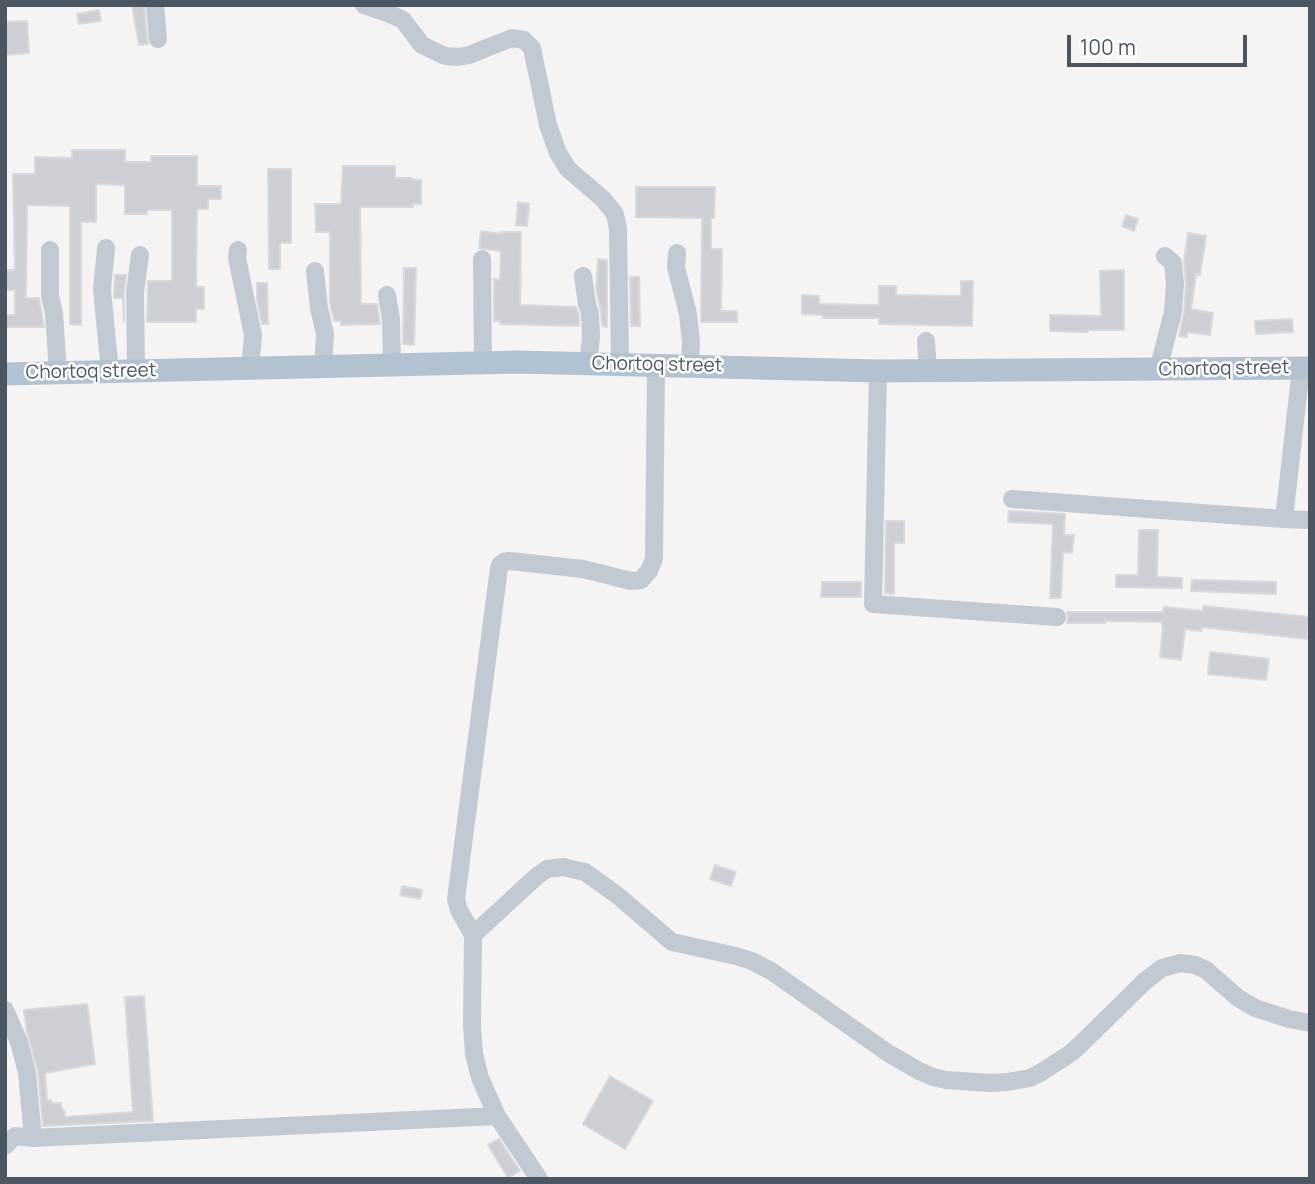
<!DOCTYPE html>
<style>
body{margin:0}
#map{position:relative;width:1315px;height:1184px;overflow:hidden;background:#f5f3f3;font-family:Manrope,sans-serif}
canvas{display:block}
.frame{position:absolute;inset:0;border:7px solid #4a5661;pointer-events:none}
.scale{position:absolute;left:1067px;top:35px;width:180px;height:32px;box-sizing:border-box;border:4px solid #4a5661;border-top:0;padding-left:9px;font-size:21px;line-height:24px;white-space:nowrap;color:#4a5661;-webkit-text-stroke:5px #fff;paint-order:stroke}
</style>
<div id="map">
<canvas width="1315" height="1184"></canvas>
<div class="frame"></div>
<div class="scale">100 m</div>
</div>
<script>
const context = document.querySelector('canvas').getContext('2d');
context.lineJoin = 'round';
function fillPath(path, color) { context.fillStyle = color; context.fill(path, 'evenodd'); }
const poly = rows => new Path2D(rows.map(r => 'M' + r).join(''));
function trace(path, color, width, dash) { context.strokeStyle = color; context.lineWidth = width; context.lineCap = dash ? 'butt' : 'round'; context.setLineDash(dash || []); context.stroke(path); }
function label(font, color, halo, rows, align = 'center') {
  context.font = font + ' Manrope,sans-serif'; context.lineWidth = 5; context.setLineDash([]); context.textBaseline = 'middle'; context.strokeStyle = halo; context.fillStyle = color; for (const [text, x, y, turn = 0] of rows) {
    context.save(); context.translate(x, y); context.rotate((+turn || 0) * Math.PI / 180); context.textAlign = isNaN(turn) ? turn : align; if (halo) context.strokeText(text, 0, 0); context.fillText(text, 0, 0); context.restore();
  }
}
const building = poly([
 [132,5,144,5,148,44,139,45,132,5],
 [99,10,101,21,79,24,77,14,99,10],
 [27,21,29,53,5,55,5,22,27,21],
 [72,150,125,150,125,162,151,162,151,156,197,156,197,186,221,186,221,199,208,199,208,209,197,209,196,287,204,287,204,309,196,309,196,322,147,322,148,281,172,281,172,210,147,210,147,214,125,214,125,185,96,184,96,222,81,222,81,325,70,324,70,206,27,205,26,298,39,298,44,327,5,327,5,315,15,315,15,290,5,290,5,270,15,270,13,174,35,174,35,157,72,158,72,150],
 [343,166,395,166,395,178,412,178,413,180,421,180,421,204,413,204,413,207,360,207,361,304,377,304,380,324,341,325,341,321,334,321,330,303,330,232,316,232,315,204,341,204,343,166],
 [268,169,291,169,291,243,280,243,280,269,269,269,268,169],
 [636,187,715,187,714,218,711,218,711,249,722,249,721,311,737,311,737,322,701,322,702,218,636,217,636,187],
 [518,202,529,204,527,226,516,225,518,202],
 [1126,215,1138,219,1134,231,1122,226,1126,215],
 [481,231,501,234,501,232,521,232,520,305,576,307,579,315,579,326,500,324,500,321,494,321,494,279,500,280,501,251,479,248,481,231],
 [1188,233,1206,236,1200,275,1196,274,1191,309,1213,313,1210,335,1187,332,1187,337,1179,336,1184,313,1186,284,1184,261,1188,233],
 [598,259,607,260,607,327,602,326,601,312,596,289,598,259],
 [404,268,416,268,414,345,403,344,404,268],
 [1124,270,1124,330,1088,330,1088,332,1050,331,1050,315,1101,316,1100,271,1124,270],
 [115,275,126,275,124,292,124,322,123,298,114,298,115,275],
 [630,277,639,277,640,326,631,326,630,277],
 [961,281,973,281,972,326,879,324,879,318,823,318,823,315,802,314,802,295,819,296,819,304,879,305,879,286,896,286,896,295,961,296,961,281],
 [257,283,267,283,268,324,262,324,257,300,257,283],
 [1292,319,1293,332,1256,334,1255,321,1292,319],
 [1009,511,1065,514,1064,535,1074,535,1072,553,1063,552,1061,598,1050,598,1053,524,1008,522,1009,511],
 [886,521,904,521,904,543,894,543,894,594,885,593,886,521],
 [1139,530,1158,530,1157,577,1182,578,1182,588,1116,587,1116,575,1138,575,1139,530],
 [1192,580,1276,582,1276,594,1191,591,1192,580],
 [822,582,861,582,861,597,821,597,822,582],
 [1203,606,1309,617,1307,639,1201,627,1201,631,1185,629,1181,660,1160,657,1163,626,1162,626,1162,622,1105,621,1105,623,1067,623,1068,617,1067,612,1163,612,1164,607,1203,611,1203,606],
 [1210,652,1269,659,1266,680,1208,674,1210,652],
 [715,865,736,872,731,886,710,879,715,865],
 [402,886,422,890,420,899,400,895,402,886],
 [144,996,153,1121,43,1126,38,1072,27,1032,24,1010,87,1004,95,1064,45,1073,47,1101,51,1100,52,1103,61,1103,62,1110,64,1110,65,1117,133,1112,125,997,144,996],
 [610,1076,653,1101,625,1149,583,1124,610,1076],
 [499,1139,520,1171,508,1178,488,1145,499,1139]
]);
fillPath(building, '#cdcfd5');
trace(building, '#d7d9de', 2);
trace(poly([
 [155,5,158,39],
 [364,5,390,14,403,20,422,45,445,56,458,57,469,55,512,38,524,40,532,48,548,125,558,153,568,169,603,199,615,214,618,229,620,364],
 [106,248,102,290,110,372],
 [50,250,50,296,54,313,57,358,56,373],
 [238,250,237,258,253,335,250,369],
 [677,253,676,267,688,314,691,342,690,366],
 [482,259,483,363],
 [315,271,319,308,325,334,323,367],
 [583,276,587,304,590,313,591,337,588,364],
 [387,295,391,319,392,365],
 [926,341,928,371],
 [1301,368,1284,519,1310,520],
 [1158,370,1173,312,1175,283,1173,263,1165,256],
 [136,371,135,292,140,255],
 [878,371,873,604,1057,617],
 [1012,499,1284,519],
 [473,935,459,910,456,899,499,568,500,565,504,562,510,561,583,569,631,581,641,580,649,571,654,559,656,365],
 [5,1010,19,1042,27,1073,33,1138],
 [5,1146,15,1136,33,1138,497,1116],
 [539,1179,497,1116,480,1078,474,1054,472,1025,473,935,537,876,547,869,563,867,585,872,617,895,672,942,736,956,752,961,771,971,888,1053,919,1071,933,1077,946,1080,991,1083,1007,1082,1030,1078,1040,1073,1071,1053,1082,1043,1145,981,1162,968,1181,963,1195,965,1206,970,1238,998,1255,1008,1289,1019,1310,1023]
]), '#c1cad2', 18);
trace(poly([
 [5,374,518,362,878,371,1310,368]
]), '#b3c2d1', 23);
label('19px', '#4a5661', '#fff', [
 ["Chortoq street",657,365,1],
 ["Chortoq street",1224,369,-1],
 ["Chortoq street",91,372,-1]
]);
</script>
